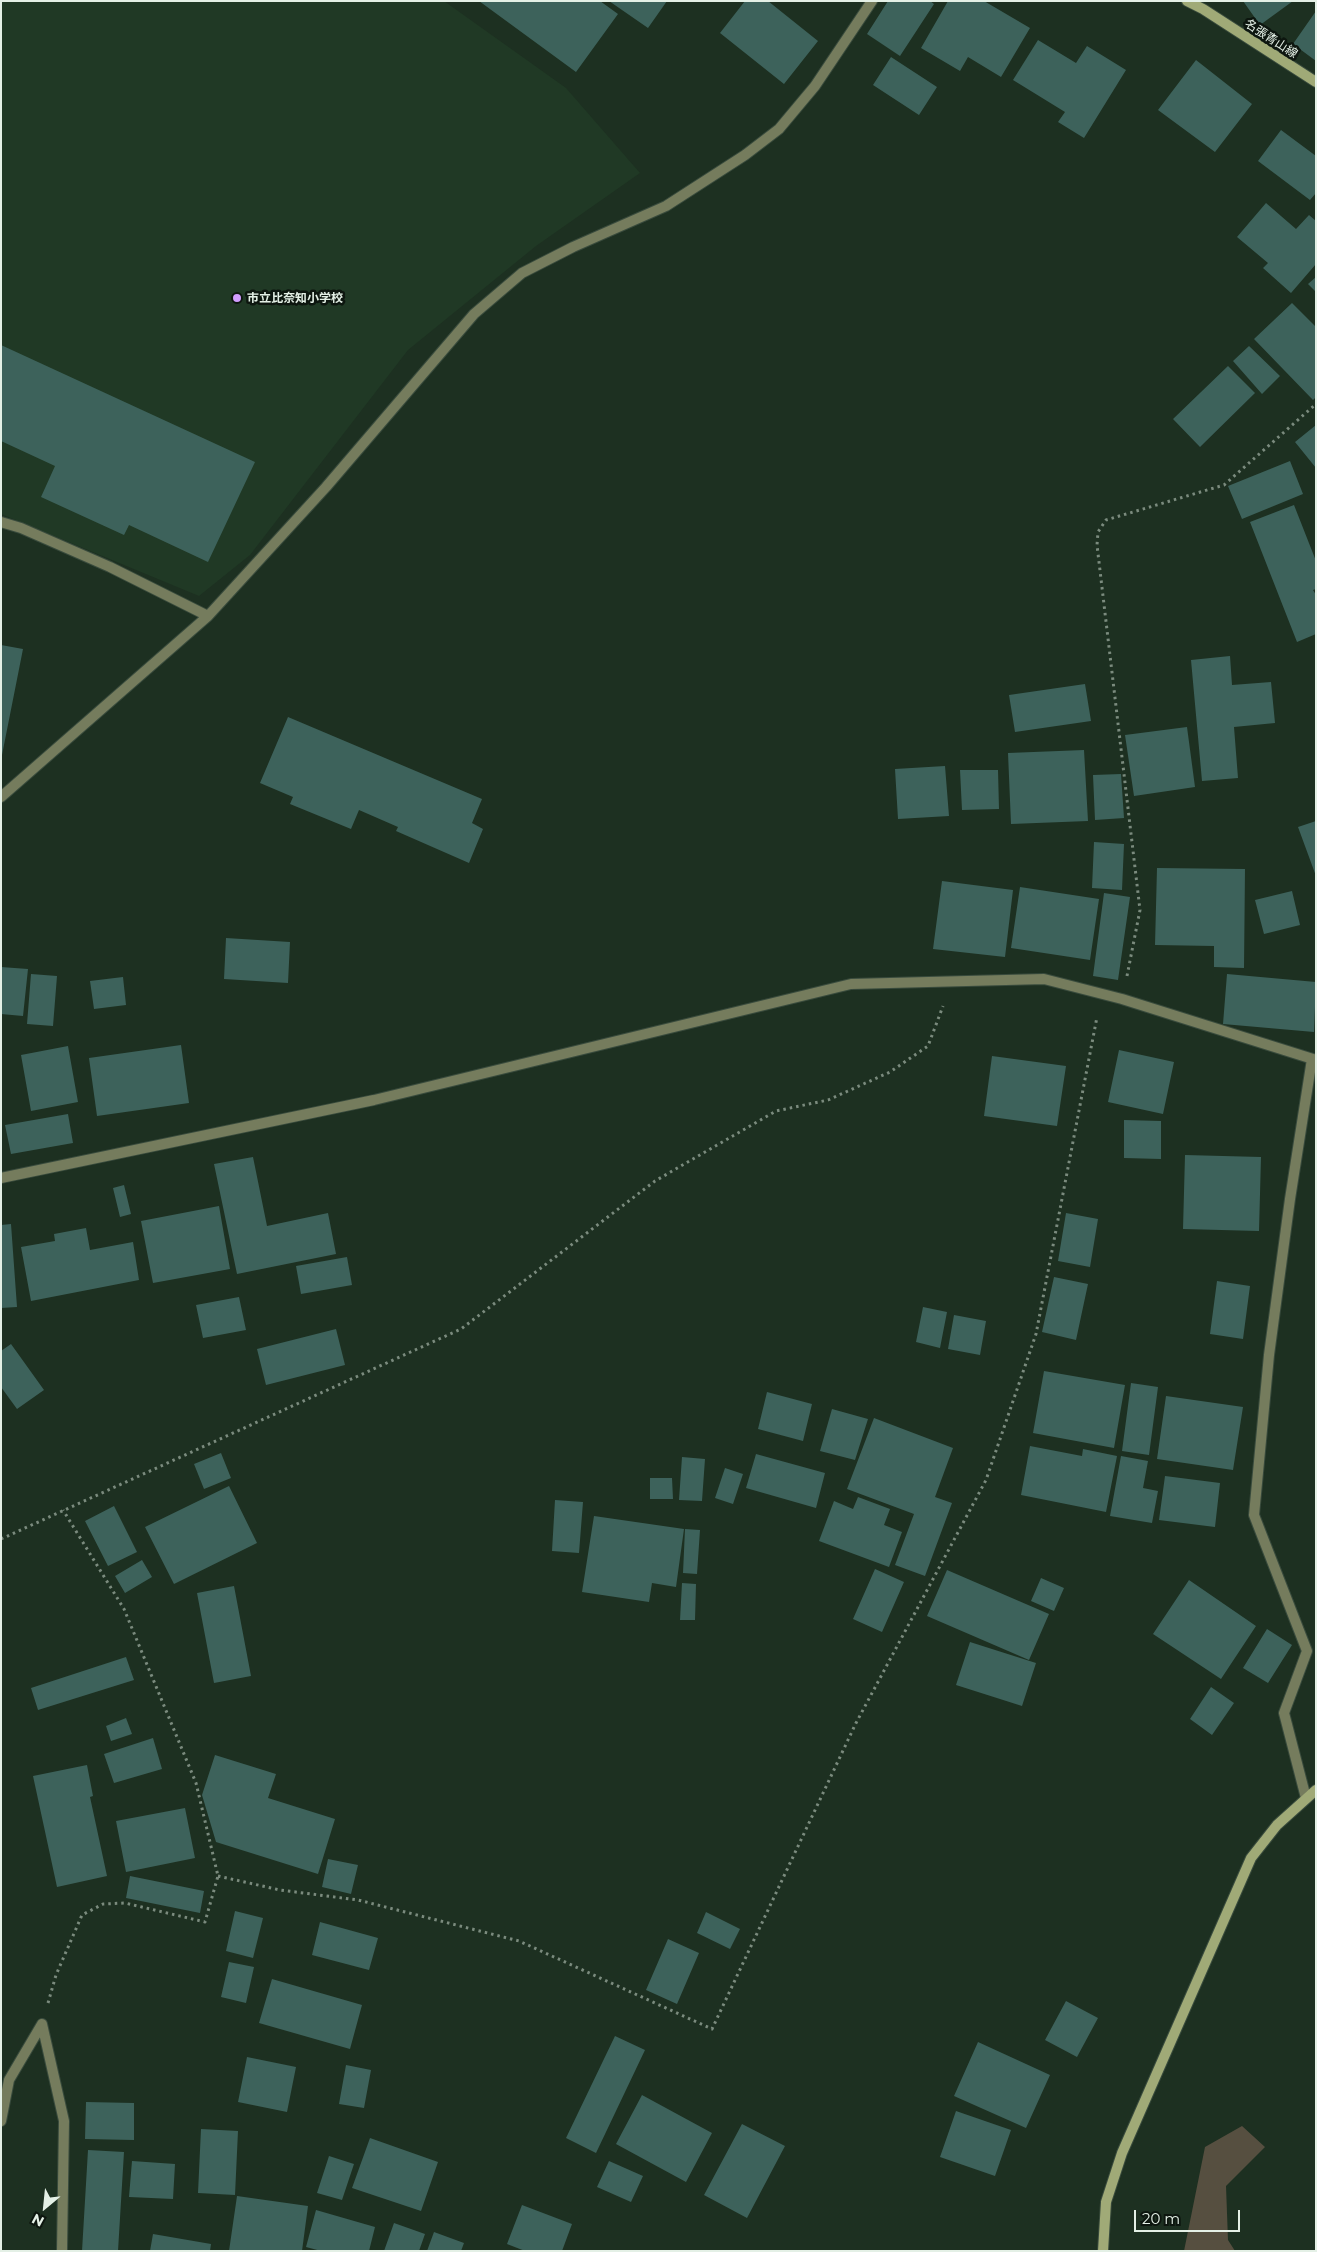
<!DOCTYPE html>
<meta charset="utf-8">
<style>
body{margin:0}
#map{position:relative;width:1317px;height:2252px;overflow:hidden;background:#1d3021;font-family:Montserrat,sans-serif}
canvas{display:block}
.frame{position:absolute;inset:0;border:2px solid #e4f0e6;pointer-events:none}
.north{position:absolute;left:20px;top:2182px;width:50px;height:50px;-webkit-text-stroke:4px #0d160f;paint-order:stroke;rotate:208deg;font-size:14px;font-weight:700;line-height:20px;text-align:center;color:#e4f0e6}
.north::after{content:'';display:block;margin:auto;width:18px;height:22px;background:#e4f0e6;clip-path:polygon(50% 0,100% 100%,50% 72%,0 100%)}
.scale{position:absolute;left:1134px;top:2210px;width:106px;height:22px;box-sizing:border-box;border:2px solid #e4f0e6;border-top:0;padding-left:6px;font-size:15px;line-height:18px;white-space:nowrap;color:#e4f0e6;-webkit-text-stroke:4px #0d160f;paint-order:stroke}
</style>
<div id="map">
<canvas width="1317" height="2252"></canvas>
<div class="frame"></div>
<div class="north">N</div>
<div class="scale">20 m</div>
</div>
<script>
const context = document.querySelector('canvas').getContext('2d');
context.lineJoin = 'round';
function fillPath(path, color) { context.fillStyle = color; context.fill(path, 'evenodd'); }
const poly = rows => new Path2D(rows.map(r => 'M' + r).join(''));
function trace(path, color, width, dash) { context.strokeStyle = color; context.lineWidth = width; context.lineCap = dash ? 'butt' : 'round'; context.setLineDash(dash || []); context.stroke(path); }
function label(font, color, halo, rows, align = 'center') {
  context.font = font + ' Montserrat,"Noto Sans JP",sans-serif'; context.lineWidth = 5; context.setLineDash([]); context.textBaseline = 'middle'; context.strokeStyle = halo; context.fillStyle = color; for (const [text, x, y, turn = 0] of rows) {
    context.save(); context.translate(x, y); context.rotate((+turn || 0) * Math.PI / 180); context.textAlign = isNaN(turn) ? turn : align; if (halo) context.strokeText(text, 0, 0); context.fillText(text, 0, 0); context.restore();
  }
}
fillPath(poly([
 [1,1,444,1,566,88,640,173,536,246,408,350,250,555,199,596,1,514]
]), '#203925');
fillPath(poly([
 [1242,2126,1265,2147,1226,2186,1228,2240,1235,2251,1184,2251,1205,2147]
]), '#564f40');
fillPath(poly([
 [479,1,600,1,618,14,576,72],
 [609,1,667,1,648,28],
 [745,1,768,1,818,41,784,84,720,33],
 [888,1,930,1,934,4,900,56,867,34],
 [948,1,984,1,1030,28,1001,77,968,57,960,71,921,48],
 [1243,1,1293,1,1260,25],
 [1316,11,1316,61,1293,44],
 [1038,40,1076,63,1087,46,1126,70,1084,138,1058,122,1065,112,1013,80],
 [891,57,937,87,919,115,873,85],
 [1196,60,1252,104,1215,152,1158,110],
 [1281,130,1316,156,1316,193,1310,200,1258,161],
 [1266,203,1296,229,1309,215,1316,221,1316,264,1291,293,1263,268,1268,263,1237,237],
 [1316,277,1316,292,1308,284],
 [1292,303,1316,327,1316,397,1313,400,1254,339],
 [1,345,255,462,208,562,129,525,124,535,41,497,55,466,1,441],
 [1249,346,1280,376,1262,394,1233,361],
 [1228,366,1255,393,1200,447,1173,419],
 [1316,425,1316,468,1295,442],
 [1290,461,1303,494,1242,519,1228,486],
 [1294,505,1316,561,1316,589,1313,590,1316,595,1316,634,1297,642,1250,522],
 [1,645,23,649,2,755,1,755],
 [1230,656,1232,685,1271,682,1275,723,1234,727,1238,778,1202,781,1191,660],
 [1085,684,1091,721,1015,732,1009,695],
 [288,717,482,799,472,823,483,829,469,863,396,831,398,827,359,810,351,829,290,804,293,797,260,783],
 [1187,727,1195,787,1134,796,1125,735],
 [1084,750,1088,821,1011,824,1008,753],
 [945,766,949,816,898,819,895,769],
 [960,770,998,770,999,809,962,810],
 [1121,774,1124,818,1095,820,1093,775],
 [1316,821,1316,876,1298,827],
 [1094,842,1124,844,1122,890,1092,888],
 [1157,868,1245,869,1244,968,1214,967,1214,946,1155,945],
 [942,881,1013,890,1005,957,933,949],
 [1020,887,1099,899,1090,960,1011,948],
 [1292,891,1300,925,1264,934,1255,900],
 [1104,893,1130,897,1118,980,1093,976],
 [226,938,290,942,288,983,224,979],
 [1,967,28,969,23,1016,1,1014],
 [31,974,57,976,53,1026,27,1024],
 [1227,974,1316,982,1314,1032,1223,1024],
 [123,977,126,1005,94,1009,90,981],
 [181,1045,189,1103,97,1116,89,1058],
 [68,1046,78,1102,31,1111,21,1055],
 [1119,1050,1174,1062,1163,1114,1108,1102],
 [992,1056,1066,1066,1057,1126,984,1116],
 [68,1114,73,1143,11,1154,5,1125],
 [1124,1120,1161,1121,1161,1159,1124,1158],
 [1185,1155,1261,1157,1259,1231,1183,1229],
 [253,1157,267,1226,328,1213,336,1254,237,1274,214,1164],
 [124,1185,131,1214,120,1217,113,1188],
 [219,1206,230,1269,153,1283,141,1221],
 [1066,1213,1098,1219,1090,1267,1058,1261],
 [11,1224,17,1307,1,1308,1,1225],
 [86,1228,90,1250,133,1242,139,1280,31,1301,21,1247,55,1241,54,1234],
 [347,1257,352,1285,301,1294,296,1266],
 [1054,1277,1088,1284,1076,1340,1042,1332],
 [1217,1281,1250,1286,1243,1339,1210,1334],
 [239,1297,246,1330,203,1338,196,1305],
 [923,1307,947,1312,940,1348,916,1342],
 [954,1315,986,1321,980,1355,948,1349],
 [336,1329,345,1365,266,1385,257,1349],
 [11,1344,44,1390,17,1409,1,1387,1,1351],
 [1044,1371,1125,1385,1114,1448,1033,1433],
 [1131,1383,1158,1387,1149,1455,1122,1451],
 [767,1392,812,1404,803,1441,758,1429],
 [1166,1396,1243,1407,1233,1470,1157,1459],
 [832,1409,868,1419,855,1460,820,1451],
 [874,1418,953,1448,935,1497,952,1503,925,1576,895,1565,914,1514,847,1489],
 [1030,1446,1082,1456,1083,1449,1117,1456,1106,1512,1021,1495],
 [221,1453,231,1478,204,1489,194,1464],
 [756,1454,825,1473,816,1508,746,1488],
 [1121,1456,1148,1461,1143,1488,1158,1491,1152,1523,1110,1516],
 [682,1457,705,1459,702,1501,679,1500],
 [725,1468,743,1474,733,1504,715,1498],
 [1165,1476,1220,1483,1215,1527,1159,1520],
 [650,1478,672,1478,673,1499,650,1499],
 [229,1486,257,1543,174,1584,145,1527],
 [858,1497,890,1509,884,1525,902,1532,889,1567,819,1541,834,1501,853,1509],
 [555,1500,583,1502,579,1553,552,1551],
 [114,1506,137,1552,108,1566,85,1521],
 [594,1516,684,1529,676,1587,652,1583,649,1602,582,1592],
 [685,1529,700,1530,697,1574,683,1573],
 [142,1560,152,1577,125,1593,115,1576],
 [875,1569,904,1582,882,1632,853,1619],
 [947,1570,1049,1614,1029,1660,927,1616],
 [1041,1578,1064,1588,1054,1611,1031,1601],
 [1189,1580,1256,1626,1221,1679,1153,1634],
 [682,1583,696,1584,695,1620,680,1620],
 [234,1586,251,1676,214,1683,197,1593],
 [1267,1629,1292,1645,1268,1683,1243,1668],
 [970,1642,1036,1663,1022,1706,956,1685],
 [126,1657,134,1680,38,1710,31,1688],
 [1211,1687,1234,1703,1212,1735,1190,1719],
 [126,1718,132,1734,111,1741,106,1726],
 [153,1738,162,1769,114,1783,104,1754],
 [215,1755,276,1774,268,1798,335,1819,318,1874,216,1842,202,1795],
 [87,1765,93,1796,90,1797,107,1876,57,1887,33,1776],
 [185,1808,195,1858,126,1872,116,1821],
 [328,1859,358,1865,351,1894,322,1887],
 [130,1876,204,1891,200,1913,126,1898],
 [235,1911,263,1918,253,1958,226,1951],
 [706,1912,740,1929,730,1949,697,1933],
 [320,1922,378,1938,369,1970,312,1955],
 [668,1939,699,1953,677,2004,646,1990],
 [229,1962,254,1967,246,2003,221,1997],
 [272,1979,362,2005,350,2049,259,2023],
 [1066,2001,1098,2018,1077,2057,1045,2040],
 [615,2036,645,2050,596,2153,566,2138],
 [978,2042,1050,2075,1026,2128,954,2096],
 [247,2057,296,2067,287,2112,238,2102],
 [346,2065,371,2070,364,2108,339,2104],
 [642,2095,712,2133,686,2182,616,2144],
 [86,2102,134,2103,134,2140,85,2139],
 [956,2111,1011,2130,995,2176,940,2157],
 [742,2124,785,2146,747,2218,704,2195],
 [201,2129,238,2131,235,2195,198,2193],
 [370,2138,438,2162,421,2211,352,2188],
 [88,2150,124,2152,118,2251,82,2251],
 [329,2156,354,2164,342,2200,317,2193],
 [132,2161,175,2164,173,2199,129,2197],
 [609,2161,643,2176,631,2202,597,2187],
 [237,2196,308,2206,302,2251,229,2251],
 [522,2205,572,2224,562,2251,525,2251,507,2244],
 [316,2210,375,2227,369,2251,321,2251,306,2247],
 [394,2223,425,2234,419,2251,384,2251],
 [434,2232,464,2243,461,2251,427,2251],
 [153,2234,211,2244,210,2251,150,2251]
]), '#3d625b');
const street = poly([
 [1,522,21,528,110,567,208,616],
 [1,797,208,616,326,487,474,314,522,273,573,247,666,206,745,155,779,129,815,86,872,1],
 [1,1178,374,1100,851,984,1044,979,1122,999,1316,1060],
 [1306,1798,1284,1713,1307,1651,1254,1515,1269,1355,1290,1199,1312,1059],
 [42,2024,64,2121,62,2251],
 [1,2121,9,2080,42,2024]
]);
const secondary = poly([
 [1187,1,1203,9,1316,82],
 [1103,2251,1106,2202,1122,2153,1251,1858,1277,1825,1316,1790]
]);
trace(street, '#394b3d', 12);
trace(secondary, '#394b3d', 12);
trace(poly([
 [1127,976,1140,910,1097,545,1098,532,1106,520,1224,485,1316,404],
 [1,1539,461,1329,655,1181,776,1111,828,1100,890,1072,928,1046,943,1006],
 [218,1876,280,1890,358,1900,519,1941,712,2029,856,1723,986,1480,1036,1334,1097,1017],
 [48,2003,56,1975,82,1915,103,1904,125,1903,205,1922,218,1876,196,1783,124,1609,63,1510]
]), '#7b8b7e', 3, [2.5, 4]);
trace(street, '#757c5d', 10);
trace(secondary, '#a0aa77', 10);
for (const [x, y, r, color] of [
 [237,298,5,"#d19dfe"]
]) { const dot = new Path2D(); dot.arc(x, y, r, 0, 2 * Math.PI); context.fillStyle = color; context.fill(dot); trace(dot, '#0d160f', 2); }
label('12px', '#e4f0e6', '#0d160f', [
 ["名張青山線",1271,39,33]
]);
label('bold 12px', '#e4f0e6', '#0d160f', [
 ["市立比奈知小学校",247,298]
], 'left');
</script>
